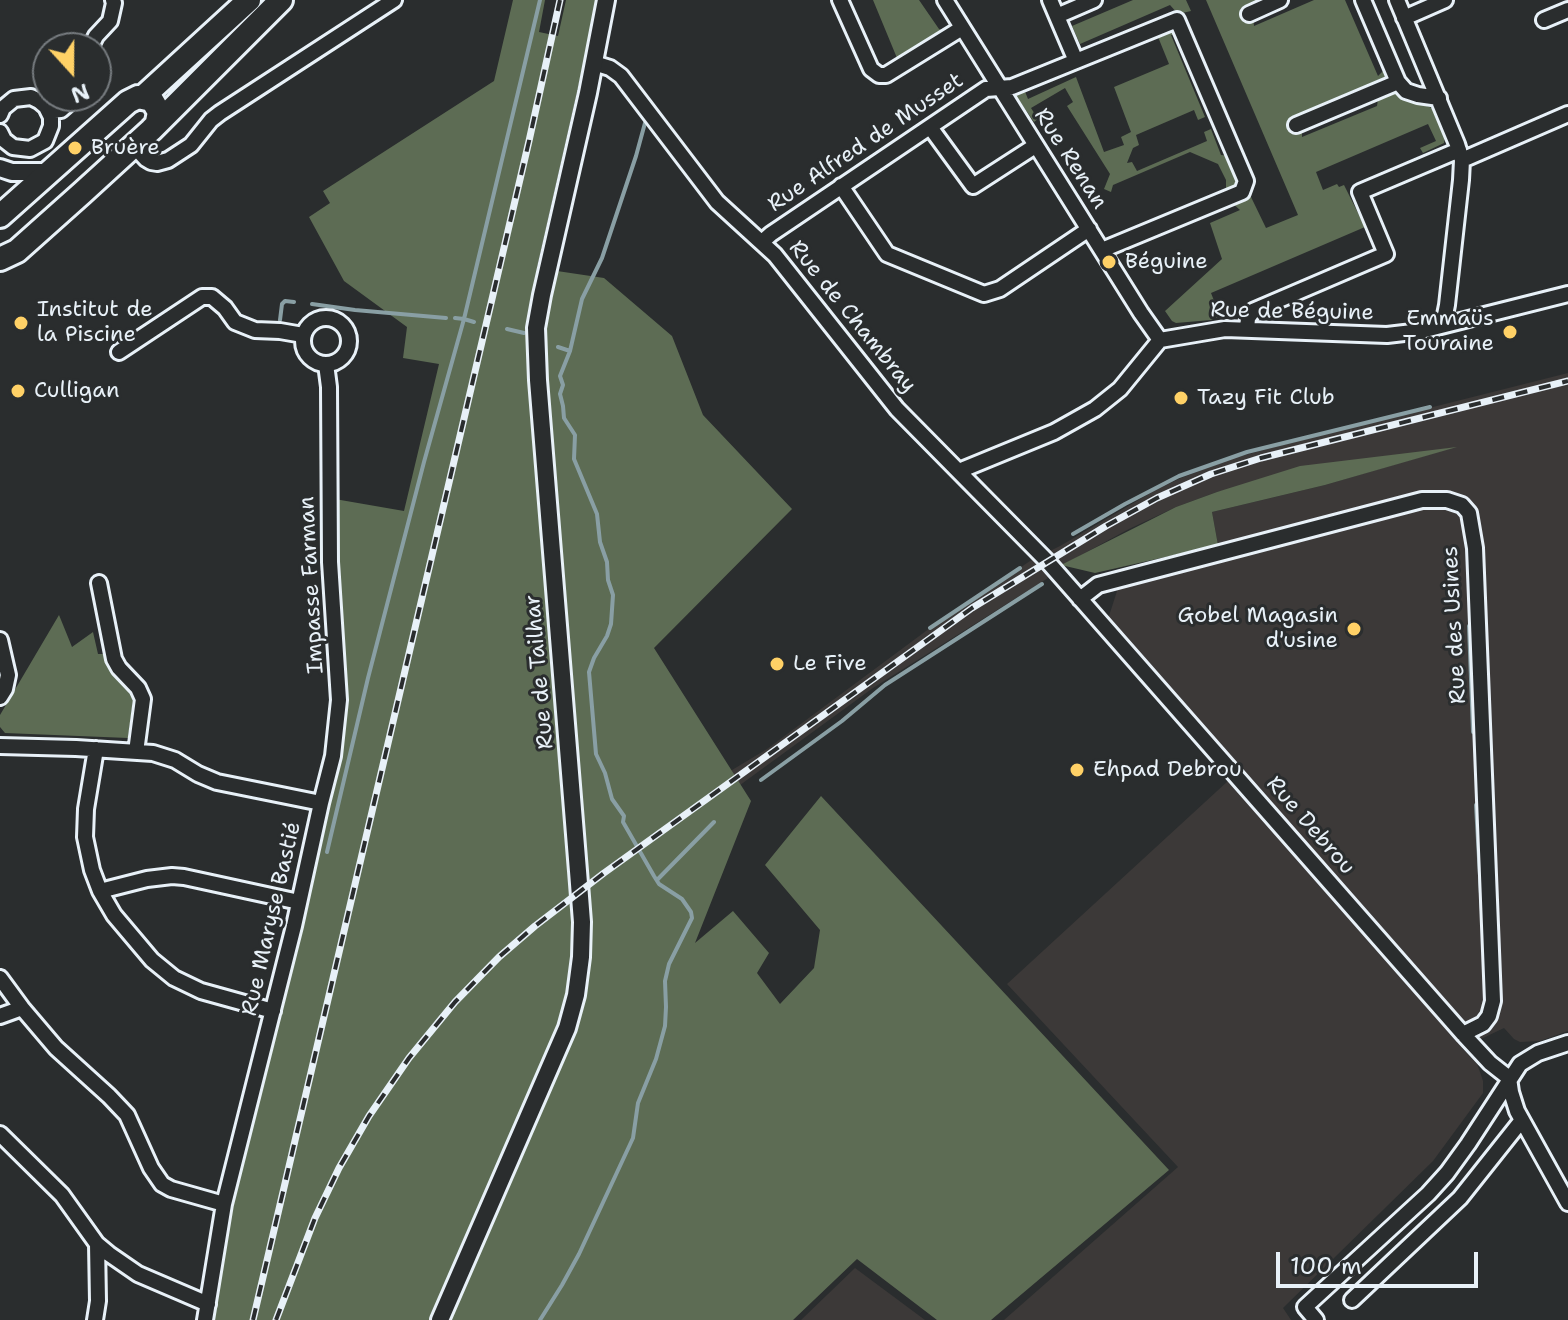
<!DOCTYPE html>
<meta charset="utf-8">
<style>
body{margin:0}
#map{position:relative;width:1568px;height:1320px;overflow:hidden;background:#2a2d2e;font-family:"Shantell Sans",sans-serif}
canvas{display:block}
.north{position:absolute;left:32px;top:32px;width:80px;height:80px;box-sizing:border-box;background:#2a2d2e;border:2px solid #767b7f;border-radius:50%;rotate:159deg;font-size:22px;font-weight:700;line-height:32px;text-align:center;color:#e8f1f8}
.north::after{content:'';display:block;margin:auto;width:28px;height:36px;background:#ffd166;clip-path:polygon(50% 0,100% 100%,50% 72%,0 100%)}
.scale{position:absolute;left:1276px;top:1252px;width:202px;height:36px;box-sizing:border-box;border:4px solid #e8f1f8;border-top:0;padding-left:10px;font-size:24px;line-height:28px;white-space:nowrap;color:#e8f1f8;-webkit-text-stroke:6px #2a2d2e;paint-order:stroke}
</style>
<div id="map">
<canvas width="1568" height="1320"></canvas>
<div class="north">N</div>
<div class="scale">100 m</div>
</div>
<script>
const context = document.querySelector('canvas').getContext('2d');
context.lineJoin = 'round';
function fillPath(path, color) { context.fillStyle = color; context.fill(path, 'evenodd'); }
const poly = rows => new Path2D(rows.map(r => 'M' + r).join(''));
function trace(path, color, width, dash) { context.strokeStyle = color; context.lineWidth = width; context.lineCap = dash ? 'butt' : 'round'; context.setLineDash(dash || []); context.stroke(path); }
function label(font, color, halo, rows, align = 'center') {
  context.font = font + ' "Shantell Sans",sans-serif'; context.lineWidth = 6; context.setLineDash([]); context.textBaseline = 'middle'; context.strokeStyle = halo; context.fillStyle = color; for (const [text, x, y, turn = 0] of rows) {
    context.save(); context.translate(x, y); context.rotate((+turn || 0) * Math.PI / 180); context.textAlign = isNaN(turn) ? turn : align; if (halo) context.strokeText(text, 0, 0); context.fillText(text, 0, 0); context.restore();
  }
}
fillPath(poly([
 [1568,373,1568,1031,1540,1041,1520,1042,1514,1039,1504,1028,1462,1048,1477,1064,1480,1072,1483,1081,1483,1093,1433,1161,1283,1308,1291,1320,1004,1320,1178,1167,1007,984,1241,769,1108,619,1118,588,1218,545,1212,512,1325,485,1451,448,1217,492,1176,507,1129,529,1046,574,1048,578,873,688,688,823,615,858,732,770,767,749,930,628,1030,561,1060,546,1154,491,1181,478,1234,458,1290,443],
 [855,1268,925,1320,801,1320]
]), '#3c3938');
fillPath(poly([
 [513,0,545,0,539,32,558,36,566,0,598,0,537,268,604,278,672,336,703,415,792,509,654,648,751,801,695,943,733,911,769,953,757,973,780,1004,814,968,820,930,765,865,821,796,1169,1170,991,1320,937,1320,857,1259,793,1320,205,1320,224,1204,333,756,329,498,404,511,439,364,403,358,407,327,344,281,309,217,330,203,323,191,494,81],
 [873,0,919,0,939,29,949,33,897,58],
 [1133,0,1186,0,1191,11,1178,14,1170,5,1080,44,1072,26],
 [1206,0,1272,0,1253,16,1254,26,1314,0,1345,0,1378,76,1386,68,1390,76,1387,81,1302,126,1302,137,1377,106,1379,93,1395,88,1403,97,1432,108,1445,138,1444,143,1423,153,1420,148,1436,141,1428,124,1316,172,1323,190,1337,184,1339,187,1344,185,1365,227,1211,293,1220,316,1211,320,1176,323,1172,321,1165,311,1222,259,1210,223,1240,210,1231,202,1244,197,1251,197,1266,228,1298,215],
 [1169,26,1178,30,1180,35,1171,35,1205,117,1198,120,1194,110,1136,135,1139,145,1133,148,1127,163,1132,162,1137,171,1207,141,1204,132,1211,129,1221,155,1233,156,1239,170,1234,190,1226,192,1226,180,1218,164,1190,152,1113,185,1111,192,1104,189,1110,174,1067,106,1073,102,1065,88,1031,108,1038,119,1034,122,1014,93,1024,89,1028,99,1076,77,1104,152,1124,145,1121,137,1131,132,1114,87,1169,64,1156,32],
 [1457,447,1325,485,1212,512,1218,545,1095,573,1061,565,1176,507,1217,492,1300,466],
 [59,615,72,647,93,632,98,654,104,654,114,675,131,692,133,701,128,738,5,733,0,727,0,715]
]), '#5d6c54');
trace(poly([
 [312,304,355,310,446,318],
 [280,320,282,304,285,301,294,302],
 [474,322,464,319,540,0],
 [507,329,524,333],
 [558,347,570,351],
 [1073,534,1125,504,1179,476,1247,452,1430,407],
 [1469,626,1473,732],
 [930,628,1020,568],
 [761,780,842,721,885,685,1042,584],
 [1476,805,1485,965],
 [327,852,368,678,424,462,464,319,455,318],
 [657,880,714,822],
 [540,1320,562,1285,579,1254,633,1138,638,1103,656,1059,665,1026,666,1007,665,981,669,964,692,918,691,912,682,899,659,884,654,876,623,822,624,816,612,799,605,773,596,754,589,672,594,658,607,636,611,624,613,595,608,580,607,562,600,542,597,514,574,459,575,435,564,418,563,406,560,394,563,385,560,376,570,351,582,299,602,258,636,156,645,123]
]), '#899fa4', 4);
const minor = poly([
 [840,0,871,69,879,75,886,75,962,28],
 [945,0,1141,313,1160,340],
 [1050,0,1076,61],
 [1363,0,1398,82,1406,91,1418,95,1439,98],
 [1397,0,1457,144,1462,160,1461,180,1447,305,1443,325],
 [1249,14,1280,0],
 [1057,16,1094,0],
 [1404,18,1445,0],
 [1544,20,1568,10],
 [90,48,96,36,110,21,114,3,113,0],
 [594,63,610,68,621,76,717,202,775,255,897,409,1047,561,1463,1034,1490,1063,1509,1078],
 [48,111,61,110,77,96],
 [0,115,3,108,14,99,31,97,39,101,46,107,51,117,51,126,45,141,30,149,13,147,4,140,0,132],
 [1296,125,1398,82],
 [930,127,973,186,1035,146],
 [133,145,146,159,151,162,157,163,168,160,191,145,211,120,220,113,394,0],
 [1462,160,1568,114],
 [841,186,887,254,984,294,1000,289,1089,229],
 [762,242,771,234,986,89,1012,87,1177,20,1246,181,1242,192,1102,250],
 '303 341a23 23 0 1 1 46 0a23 23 0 1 1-46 0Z',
 [1247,330,1248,318,1253,311,1386,254,1360,192,1459,150],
 [119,352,202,297,212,297,225,308,235,322,255,330,280,331,303,335],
 [959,471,1054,432,1095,409,1120,389,1160,340,1225,329,1387,335,1421,331,1568,294],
 [99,583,114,659,119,668,138,688,143,699,136,752],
 [1080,599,1098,585,1422,500,1447,500,1462,505,1469,513,1475,548,1493,1001,1489,1016,1483,1024,1463,1034],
 [0,640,8,675,5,689,0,697],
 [0,746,76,748,153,753,175,760,198,774,217,782,321,803,294,926,224,1204,205,1320],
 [96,749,86,809,85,837,92,870,100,891,114,915,152,960,174,978,201,991,273,1011],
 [321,803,333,756,339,700,330,562,329,387,326,364],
 [100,891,147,879,172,876,184,877,299,902],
 [0,978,22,1008,56,1048,109,1096,127,1115,151,1168,162,1184,171,1189,224,1204],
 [0,1016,22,1008],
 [1509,1078,1511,1092,1517,1111,1568,1203],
 [0,1134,62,1195,97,1244,109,1254,138,1274,208,1304],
 [1352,1300,1460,1198,1522,1120],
 [95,1320,98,1301,97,1244],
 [1316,1320,1305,1307,1428,1194,1447,1173,1468,1144,1520,1064,1538,1053,1568,1043]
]);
const tertiary = poly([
 [0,168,12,172,48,172],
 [440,1320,567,1028,576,995,581,957,582,922,578,871,538,380,536,328,542,295,588,93,606,0]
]);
const primary = poly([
 [143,97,249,0],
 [0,216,128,102,138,97,152,100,159,112,157,122],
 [0,259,17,251,82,193,151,130,281,0]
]);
trace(minor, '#e8f1f8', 20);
trace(tertiary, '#e8f1f8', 22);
trace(primary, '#e8f1f8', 28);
trace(minor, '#2a2d2e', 14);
trace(tertiary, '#2a2d2e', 16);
trace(primary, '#2a2d2e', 22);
const rail = poly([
 [253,1320,529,141,560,0],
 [276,1320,315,1218,339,1168,369,1116,409,1058,455,1002,499,957,535,926,604,873,972,608,1106,526,1157,498,1211,474,1261,458,1568,381]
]);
trace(rail, '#e8f1f8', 7);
trace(rail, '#2a2d2e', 4, [12]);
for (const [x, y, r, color] of [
 [75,148,8,"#ffd166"],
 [1109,262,8,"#ffd166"],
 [21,323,8,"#ffd166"],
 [1510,332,8,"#ffd166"],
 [18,391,8,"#ffd166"],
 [1181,398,8,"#ffd166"],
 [1354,629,8,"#ffd166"],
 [777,664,8,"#ffd166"],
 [1077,770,8,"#ffd166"]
]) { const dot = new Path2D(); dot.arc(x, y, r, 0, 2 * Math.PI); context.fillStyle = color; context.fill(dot); trace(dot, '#2a2d2e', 3); }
label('22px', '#e8f1f8', '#2a2d2e', [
 ["Rue Alfred de Musset",866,143,-34],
 ["Rue Renan",1070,159,57],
 ["Rue de Béguine",1292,312,1],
 ["Rue de Chambray",852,317,51],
 ["Impasse Farman",312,585,-93],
 ["Rue des Usines",1455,625,-93],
 ["Rue de Tailhar",540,672,-95],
 ["Rue Debrou",1310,826,49],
 ["Rue Maryse Bastié",272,919,-77]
]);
label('22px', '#e8f1f8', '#2a2d2e', [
 ["Bruère",91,148],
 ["Béguine",1125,262],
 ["Institut de",37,310],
 ["la Piscine",37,335],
 ["Emmaüs",1494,319,"right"],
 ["Touraine",1494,344,"right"],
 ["Culligan",34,391],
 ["Tazy Fit Club",1197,398],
 ["Gobel Magasin",1338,616,"right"],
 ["d'usine",1338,641,"right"],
 ["Le Five",793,664],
 ["Ehpad Debrou",1093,770]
], 'left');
</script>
